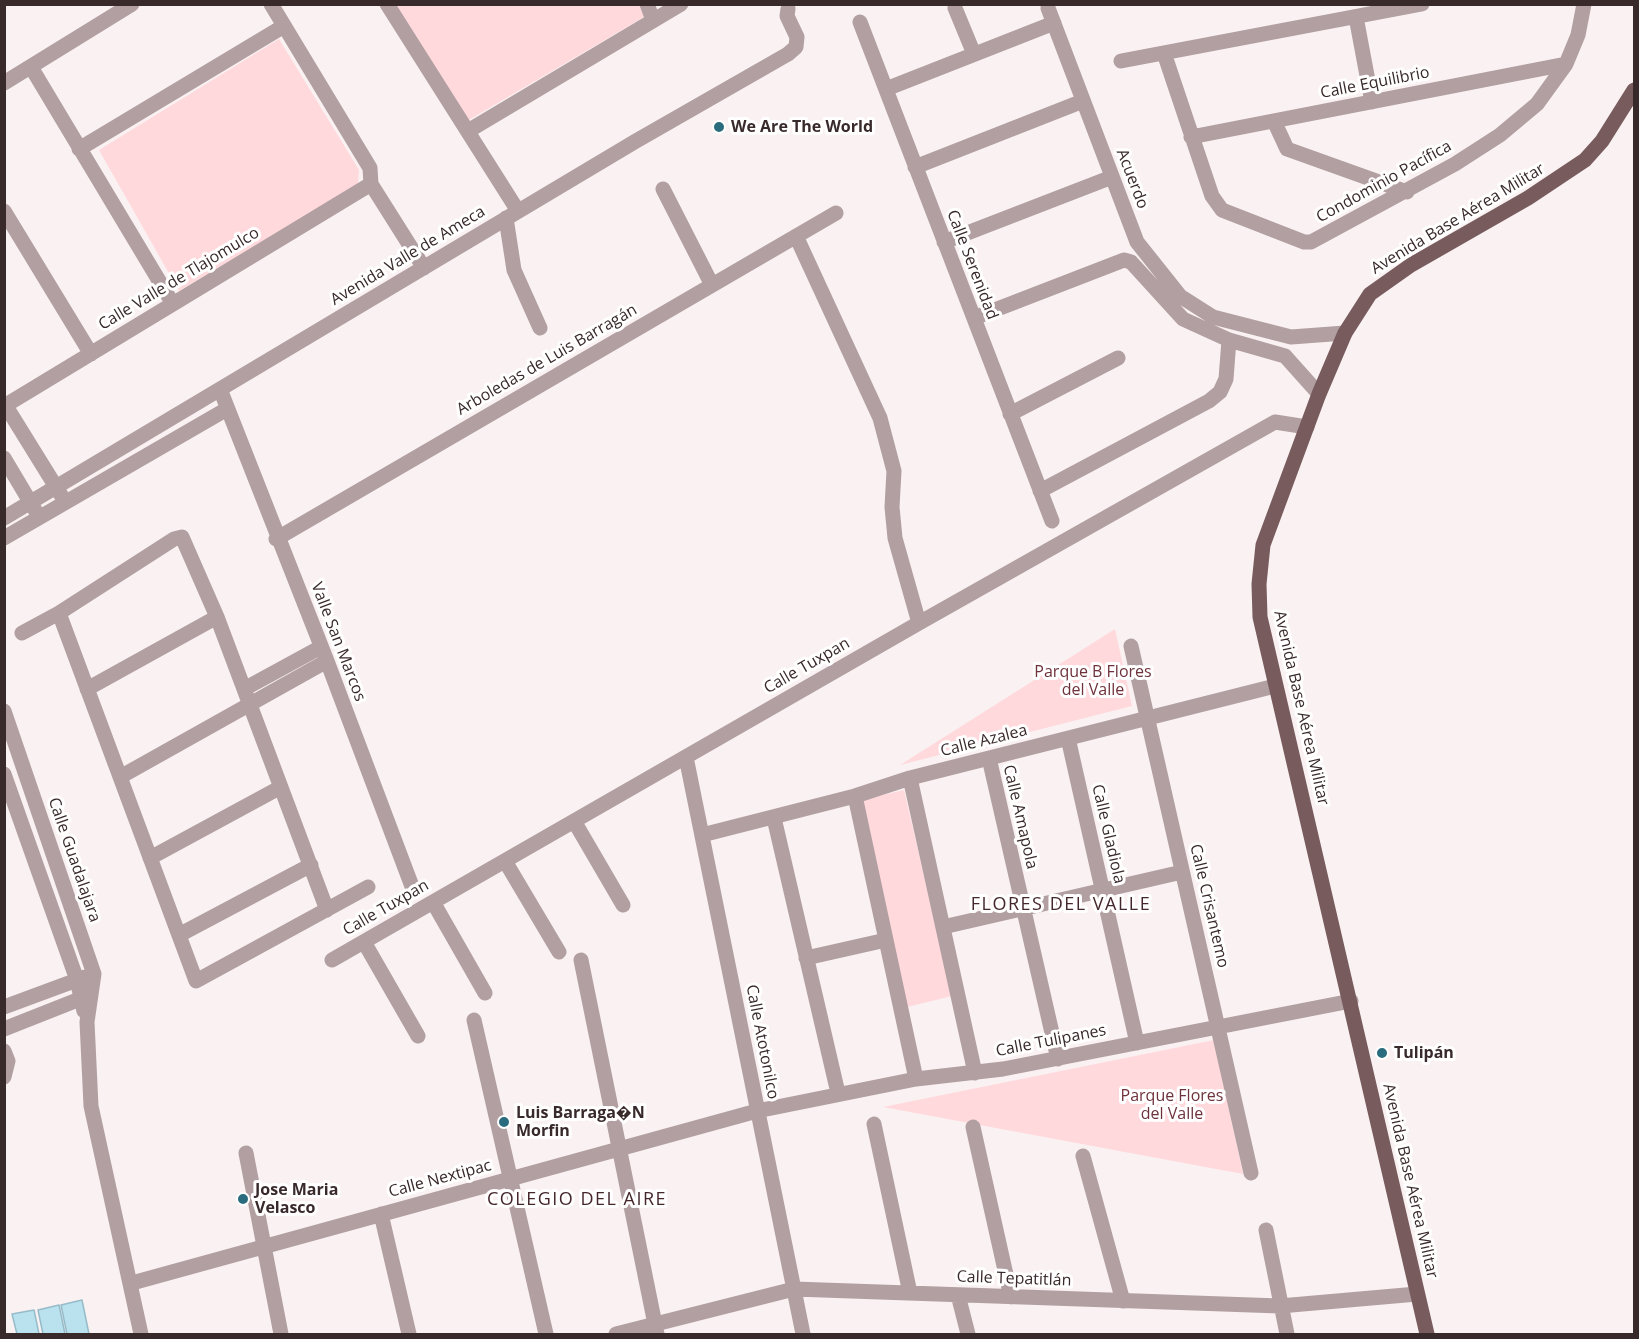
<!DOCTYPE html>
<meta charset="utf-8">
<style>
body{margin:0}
#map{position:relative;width:1639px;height:1339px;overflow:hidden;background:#faf1f2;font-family:"Open Sans",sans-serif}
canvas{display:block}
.frame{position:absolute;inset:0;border:6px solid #38292b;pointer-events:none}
</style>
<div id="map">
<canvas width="1639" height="1339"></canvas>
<div class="frame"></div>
</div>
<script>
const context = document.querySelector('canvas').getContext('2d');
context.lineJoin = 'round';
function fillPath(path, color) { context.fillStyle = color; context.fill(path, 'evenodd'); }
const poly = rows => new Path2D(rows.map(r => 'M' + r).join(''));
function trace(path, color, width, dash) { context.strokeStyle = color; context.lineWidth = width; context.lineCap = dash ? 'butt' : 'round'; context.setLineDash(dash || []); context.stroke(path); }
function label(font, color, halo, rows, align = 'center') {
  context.font = font + ' "Open Sans",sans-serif'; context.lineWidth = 6; context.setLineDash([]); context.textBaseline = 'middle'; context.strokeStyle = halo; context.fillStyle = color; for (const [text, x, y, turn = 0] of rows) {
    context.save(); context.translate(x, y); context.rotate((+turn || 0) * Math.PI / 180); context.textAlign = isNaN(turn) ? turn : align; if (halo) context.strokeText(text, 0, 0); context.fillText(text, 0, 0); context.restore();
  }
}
fillPath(poly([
 [395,5,639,5,644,17,467,121],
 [279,39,359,170,358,184,179,291,99,150],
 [1115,629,1132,706,900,765],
 [904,790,952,996,907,1007,861,800],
 [1214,1040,1243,1174,883,1107]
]), '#ffd9dc');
const building = poly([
 [82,1300,89,1334,67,1334,61,1305,82,1300],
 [59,1305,65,1334,43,1334,38,1310,59,1305],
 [34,1310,39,1334,17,1334,12,1314,34,1310]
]);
fillPath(building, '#b9e1ee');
trace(building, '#96bcc9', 1.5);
trace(poly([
 [271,4,370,168,371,184,424,268],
 [387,4,518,211],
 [647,4,653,20],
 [955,8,974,54],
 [1048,8,1137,242,1180,296,1213,317,1291,337,1345,333],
 [1356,17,1372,102],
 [860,22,1052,521],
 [1164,53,1212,196,1222,210,1304,242,1311,242,1455,164,1500,135,1537,104,1566,64,1578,35,1584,4],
 [1121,61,1422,4],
 [31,67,173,304],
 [4,83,132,4],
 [886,89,1054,23],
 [1274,121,1287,149,1407,192],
 [468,131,681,4],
 [1191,137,1566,64],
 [79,149,284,26],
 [915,167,1083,101],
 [663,189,712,285],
 [4,211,91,354],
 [506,218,514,270,540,328],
 [796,236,880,418,894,471,892,507,895,538,919,623],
 [944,242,1112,177],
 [1131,262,1183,319,1229,340,1285,356,1319,394],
 [974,318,1124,260,1131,262],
 [220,389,327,661,413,889],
 [4,403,61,495],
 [6,405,371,184],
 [1010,414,1118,358],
 [4,458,35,510],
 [1040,491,1209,401,1220,392,1226,379,1229,340],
 [4,518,636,141,788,54,796,47,797,37,787,16,788,9],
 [4,538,227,409],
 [276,539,836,213],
 [59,613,196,981,368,887],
 [22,633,59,613,174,539,182,537,217,617,327,910],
 [1131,646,1251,1173],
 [87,689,217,617],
 [244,689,321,647],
 [4,711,94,974,87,1022,91,1106,141,1334],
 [1068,738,1137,1043],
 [686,757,803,1334],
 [989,758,1058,1059],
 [4,774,77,980,84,1011],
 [120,777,327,661],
 [910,778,975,1073],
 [855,796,916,1079],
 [774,818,838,1093],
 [574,821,623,905],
 [702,835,855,796,910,778,1275,686],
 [150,858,281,787],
 [505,861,559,952],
 [433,902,485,993],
 [943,927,1182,872],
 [179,935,311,865],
 [364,942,418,1036],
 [806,958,886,940],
 [332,960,919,623,1275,422,1307,427],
 [581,960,657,1334],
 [4,1007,85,977],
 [474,1020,546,1334],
 [4,1029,90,995],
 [4,1051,8,1061,4,1077],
 [874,1124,910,1293],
 [973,1127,1011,1297],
 [246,1153,281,1334],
 [1083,1156,1123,1301],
 [381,1214,409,1334],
 [1266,1230,1287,1334],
 [132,1283,757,1111,916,1079,1003,1069,1351,1001],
 [958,1295,968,1334],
 [616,1334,794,1289,1280,1306,1417,1294]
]), '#b19fa1', 15);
trace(poly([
 [1427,1334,1260,617,1259,584,1263,545,1319,394,1345,333,1370,294,1411,265,1528,198,1585,160,1602,141,1634,90]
]), '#785b5d', 15);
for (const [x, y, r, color] of [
 [719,127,6,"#2a6c7e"],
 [1382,1053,6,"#2a6c7e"],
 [504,1122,6,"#2a6c7e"],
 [243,1199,6,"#2a6c7e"]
]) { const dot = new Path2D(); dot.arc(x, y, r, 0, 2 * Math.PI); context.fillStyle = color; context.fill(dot); trace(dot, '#fff', 2); }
label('16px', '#38292b', '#fff', [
 ["Calle Equilibrio",1375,83,-11],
 ["Acuerdo",1132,179,69],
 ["Condominio Pacífica",1384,182,-29],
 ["Avenida Base Aérea Militar",1458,219,-31],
 ["Avenida Valle de Ameca",408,256,-31],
 ["Calle Serenidad",972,265,69],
 ["Calle Valle de Tlajomulco",179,279,-31],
 ["Arboledas de Luis Barragán",547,360,-30],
 ["Valle San Marcos",338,642,69],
 ["Calle Tuxpan",807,666,-30],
 ["Avenida Base Aérea Militar",1301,708,77],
 ["Calle Azalea",984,741,-14],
 ["Calle Amapola",1020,817,77],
 ["Calle Gladiola",1108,834,77],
 ["Calle Guadalajara",74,860,71],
 ["Calle Crisantemo",1209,906,77],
 ["Calle Tuxpan",386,908,-30],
 ["Calle Tulipanes",1051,1041,-11],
 ["Calle Atotonilco",762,1042,79],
 ["Calle Nextipac",440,1179,-15],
 ["Avenida Base Aérea Militar",1410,1181,77],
 ["Calle Tepatitlán",1014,1279,2]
]);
label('bold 16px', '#38292b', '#fff', [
 ["We Are The World",731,127],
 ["Tulipán",1394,1053],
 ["Luis Barraga�N",516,1113],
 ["Morfin",516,1131],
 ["Jose Maria",255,1190],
 ["Velasco",255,1208]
], 'left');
label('16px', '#6e323b', '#fff', [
 ["Parque B Flores",1093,672],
 ["del Valle",1093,690],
 ["Parque Flores",1172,1096],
 ["del Valle",1172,1114]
]);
context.letterSpacing = '1.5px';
label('18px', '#45272b', '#fff', [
 ["FLORES DEL VALLE",1061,905],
 ["COLEGIO DEL AIRE",577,1200]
]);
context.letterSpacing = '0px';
</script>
